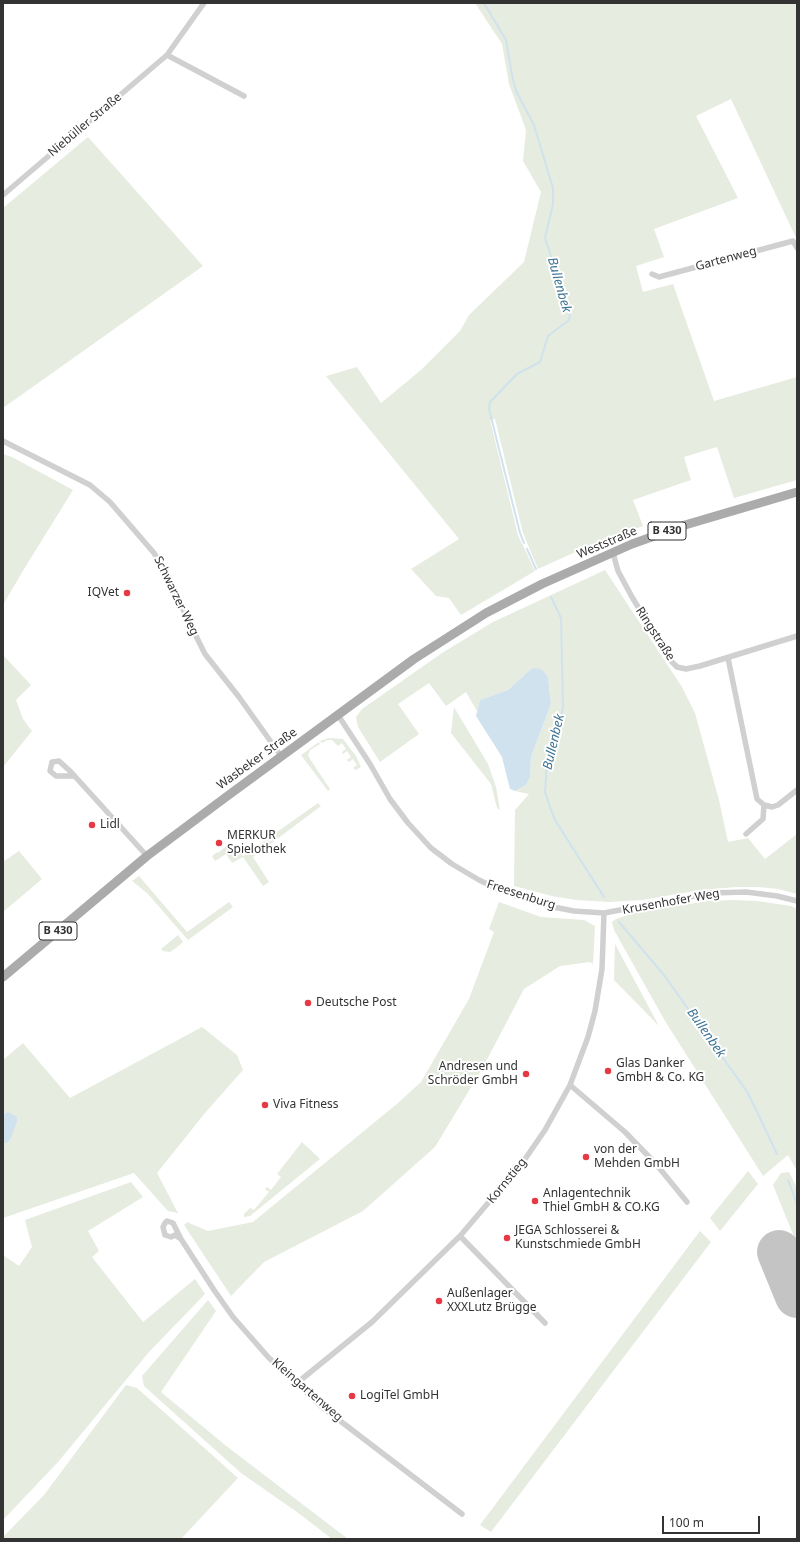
<!DOCTYPE html>
<meta charset="utf-8">
<style>
body{margin:0}
#map{position:relative;width:800px;height:1542px;overflow:hidden;background:#fff;font-family:"Noto Sans",sans-serif}
canvas{display:block}
.frame{position:absolute;inset:0;border:4px solid #333;pointer-events:none}
.scale{position:absolute;left:662px;top:1516px;width:98px;height:18px;box-sizing:border-box;border:2px solid #333;border-top:0;padding-left:5px;font-size:12px;line-height:14px;white-space:nowrap;color:#333;-webkit-text-stroke:3px #fff;paint-order:stroke}
</style>
<div id="map">
<canvas width="800" height="1542"></canvas>
<div class="frame"></div>
<div class="scale">100 m</div>
</div>
<script>
const context = document.querySelector('canvas').getContext('2d');
context.lineJoin = 'round';
function fillPath(path, color) { context.fillStyle = color; context.fill(path, 'evenodd'); }
const poly = rows => new Path2D(rows.map(r => 'M' + r).join(''));
function trace(path, color, width, dash) { context.strokeStyle = color; context.lineWidth = width; context.lineCap = dash ? 'butt' : 'round'; context.setLineDash(dash || []); context.stroke(path); }
function label(font, color, halo, rows, align = 'center') {
  context.font = font + ' "Noto Sans",sans-serif'; context.lineWidth = 4; context.setLineDash([]); context.textBaseline = 'middle'; context.strokeStyle = halo; context.fillStyle = color; for (const [text, x, y, turn = 0] of rows) {
    context.save(); context.translate(x, y); context.rotate((+turn || 0) * Math.PI / 180); context.textAlign = isNaN(turn) ? turn : align; if (halo) context.strokeText(text, 0, 0); context.fillText(text, 0, 0); context.restore();
  }
}
fillPath(poly([
 [475,3,797,3,797,240,731,99,696,116,738,198,654,229,664,257,636,266,643,292,673,284,714,401,797,377,797,480,734,498,717,447,684,457,691,480,633,500,643,526,593,544,538,569,523,533,495,419,490,420,518,535,535,571,461,615,449,598,436,596,411,569,459,539,326,376,357,367,381,403,421,370,460,331,469,315,524,262,541,192,523,161,526,130,509,84,502,44],
 [88,137,203,266,3,408,3,208],
 [3,454,12,457,73,490,24,569,3,605],
 [605,570,682,687,695,713,719,800,728,842,748,838,765,859,797,834,797,894,778,889,759,887,737,887,701,890,642,900,609,902,576,900,552,896,514,886,515,810,529,794,515,791,526,785,530,777,531,757,551,704,548,677,543,670,531,669,508,690,480,700,477,711,466,692,446,706,429,683,398,704,419,734,380,762,358,727,356,717,362,709,442,653,493,622],
 [3,655,31,685,16,700,23,719,32,731,3,767],
 [454,707,488,764,496,787,500,810,497,808,491,784,451,733],
 [329,738,343,739,356,756,361,767,356,770,353,768,357,765,353,759,349,762,347,760,351,757,347,751,343,754,342,752,346,749,342,743,338,746,332,740,327,740,322,743,320,741],
 [319,742,320,744,310,750,308,755,310,759,330,789,328,791,301,755],
 [318,803,321,806,253,857,269,882,263,886,243,857,232,863,226,854,215,861,212,856,217,852,218,853,231,842,243,856],
 [19,851,42,879,3,912,3,860,4,861],
 [139,876,187,932,229,902,233,907,188,940,147,893,132,881],
 [733,900,757,901,791,906,797,909,797,1171,788,1155,763,1176,665,1021,614,930,612,922,616,919,633,913,708,901],
 [499,902,541,917,584,920,595,926,593,964,590,962,560,966,524,989,482,1069,435,1147,363,1211,264,1262,231,1296,184,1225,187,1222,208,1231,253,1222,398,1103,421,1082,469,999,494,932,489,929],
 [178,935,183,942,176,948,170,952,163,951,161,949],
 [615,944,659,1026,614,980],
 [202,1027,237,1055,243,1070,205,1113,157,1173,178,1213,168,1211,134,1173,3,1218,3,1143,7,1143,10,1140,14,1125,8,1112,3,1114,3,1060,23,1043,70,1098],
 [302,1142,320,1159,250,1216,244,1217,244,1214,250,1208,254,1210,269,1192,265,1189,267,1187,271,1190,281,1177,277,1174],
 [748,1171,758,1184,720,1231,710,1218],
 [789,1172,797,1188,797,1244,773,1185,781,1173],
 [131,1182,143,1197,88,1231,99,1251,92,1257,143,1322,195,1279,205,1294,149,1352,58,1462,3,1520,3,1255,19,1266,32,1247,25,1220],
 [700,1231,711,1242,491,1532,480,1525],
 [208,1300,216,1311,161,1392,225,1445,348,1539,332,1539,297,1512,241,1473,144,1386,142,1376],
 [126,1385,137,1388,238,1478,181,1539,3,1539,3,1537,44,1495]
]), '#e6ecdf');
fillPath(poly([
 [536,668,543,670,548,677,551,704,531,757,530,777,526,785,515,791,510,789,502,757,476,716,480,700,508,690,531,669],
 [8,1112,17,1117,17,1121,10,1140,7,1143,3,1143,3,1114]
]), '#cfe2ee');
trace(poly([
 [484,3,506,40,512,75,516,91,534,125,553,188,553,204,545,238,570,314,569,320,548,336,540,362,517,374,490,402,489,409,520,533,524,543],
 [527,549,536,569],
 [551,597,561,618,563,707,561,718,547,759,545,792,550,807,555,820,604,897],
 [619,922,664,975,748,1093,777,1154],
 [788,1180,797,1204]
]), '#cfe2ee', 2);
trace(poly([
 [779,1252,797,1296]
]), '#c4c4c4', 44);
trace(poly([
 [167,55,244,96],
 [3,195,167,55,204,3],
 [652,274,659,277,793,241,797,248],
 [3,441,90,485,110,502,154,553,169,577,185,614,205,654,239,697,281,756],
 [613,553,618,571,632,597,671,661,677,667,686,669,700,666,797,636],
 [728,658,757,799,764,805,772,807,778,805,797,790],
 [338,715,370,764,390,799,408,823,431,848,452,864,479,880,500,890,548,906,574,911,604,913,711,893,746,892,777,896,797,901],
 [74,776,56,776,50,771,52,762,59,761,71,772,147,856],
 [746,834,763,819,764,805],
 [570,1085,625,1132,656,1164,687,1202],
 [460,1236,545,1323],
 [181,1239,175,1235,171,1237,165,1235,163,1227,165,1223,167,1221,173,1223,181,1239,214,1290,233,1317,269,1358,322,1407,462,1514],
 [297,1383,372,1322,460,1236,523,1162,545,1130,570,1085,588,1037,595,1011,602,969,604,913]
]), '#d0d0d0', 5.5);
trace(poly([
 [3,977,147,856,226,797,414,659,486,613,542,584,632,544,685,525,797,492]
]), '#ababab', 9);
for (const [x, y, r, color] of [
 [127,593,4,"#e63946"],
 [92,825,4,"#e63946"],
 [219,843,4,"#e63946"],
 [308,1003,4,"#e63946"],
 [608,1071,4,"#e63946"],
 [526,1074,4,"#e63946"],
 [265,1105,4,"#e63946"],
 [586,1157,4,"#e63946"],
 [535,1201,4,"#e63946"],
 [507,1238,4,"#e63946"],
 [439,1301,4,"#e63946"],
 [352,1396,4,"#e63946"]
]) { const dot = new Path2D(); dot.arc(x, y, r, 0, 2 * Math.PI); context.fillStyle = color; context.fill(dot); trace(dot, '#fff', 1.5); }
for (const [x, y, w] of [
 [667,531,38],
 [58,931,38]
]) { const box = new Path2D(); box.roundRect(x - w / 2, y - 9, w, 18, 3); context.fillStyle = '#fff'; context.fill(box); trace(box, '#333', 1); }
label('bold 11px', '#333', null, [
 ["B 430",667,531],
 ["B 430",58,931]
]);
label('12px', '#333', '#fff', [
 ["Niebüller Straße",85,125,-40],
 ["Gartenweg",726,259,-15],
 ["Weststraße",607,543,-23],
 ["Schwarzer Weg",176,596,64],
 ["Ringstraße",655,634,57],
 ["Wasbeker Straße",257,759,-36],
 ["Freesenburg",521,895,18],
 ["Krusenhofer Weg",671,902,-10],
 ["Kornstieg",507,1181,-51],
 ["Kleingartenweg",307,1390,41]
]);
label('12px', '#333', '#fff', [
 ["IQVet",119,593,"right"],
 ["Lidl",100,825],
 ["MERKUR",227,836],
 ["Spielothek",227,850],
 ["Deutsche Post",316,1003],
 ["Glas Danker",616,1064],
 ["GmbH & Co. KG",616,1078],
 ["Andresen und",518,1067,"right"],
 ["Schröder GmbH",518,1081,"right"],
 ["Viva Fitness",273,1105],
 ["von der",594,1150],
 ["Mehden GmbH",594,1164],
 ["Anlagentechnik",543,1194],
 ["Thiel GmbH & CO.KG",543,1208],
 ["JEGA Schlosserei &",515,1231],
 ["Kunstschmiede GmbH",515,1245],
 ["Außenlager",447,1294],
 ["XXXLutz Brügge",447,1308],
 ["LogiTel GmbH",360,1396]
], 'left');
label('italic 13px', '#3f7597', '#fff', [
 ["Bullenbek",559,285,74],
 ["Bullenbek",554,742,-77],
 ["Bullenbek",706,1033,55]
]);
</script>
